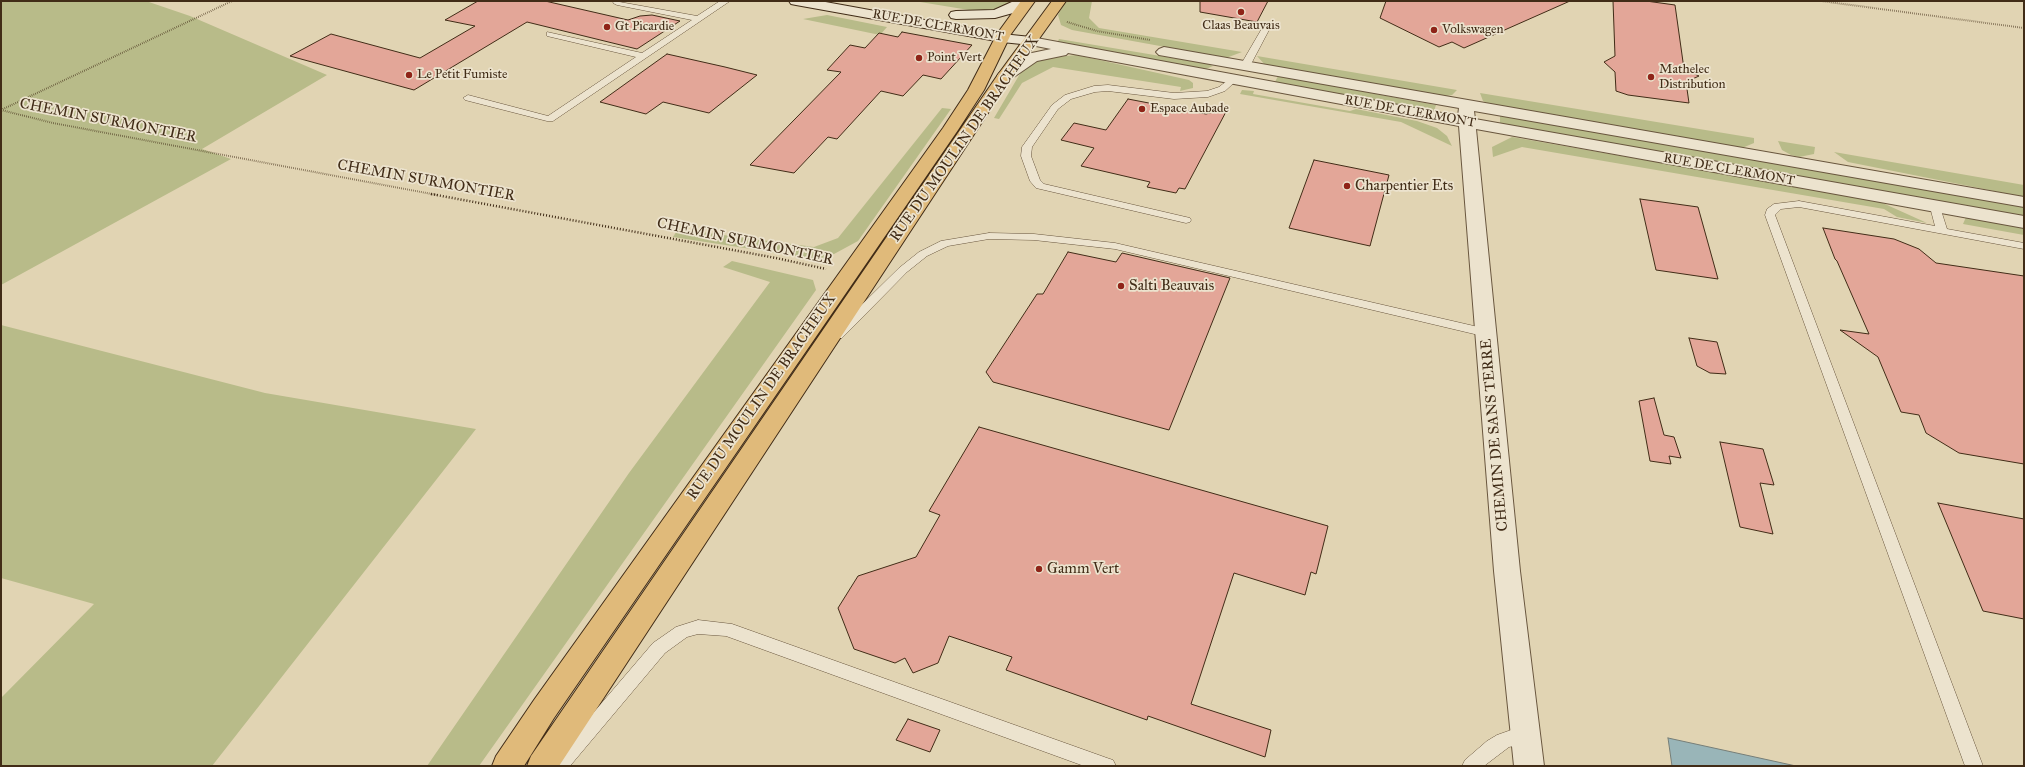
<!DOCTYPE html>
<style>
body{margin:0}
#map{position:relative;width:2025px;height:767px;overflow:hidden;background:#e1d4b3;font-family:"IM FELL Great Primer",serif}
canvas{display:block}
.frame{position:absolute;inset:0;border:2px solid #412c17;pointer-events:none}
</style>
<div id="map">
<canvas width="2025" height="767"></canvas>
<div class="frame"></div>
</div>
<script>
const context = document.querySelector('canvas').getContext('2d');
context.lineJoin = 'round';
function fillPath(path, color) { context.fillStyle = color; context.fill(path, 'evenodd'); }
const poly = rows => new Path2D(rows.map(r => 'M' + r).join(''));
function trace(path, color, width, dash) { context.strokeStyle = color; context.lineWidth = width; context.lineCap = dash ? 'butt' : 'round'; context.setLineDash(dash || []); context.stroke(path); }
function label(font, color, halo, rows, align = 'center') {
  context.font = font + ' "IM FELL Great Primer",serif'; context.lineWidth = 3.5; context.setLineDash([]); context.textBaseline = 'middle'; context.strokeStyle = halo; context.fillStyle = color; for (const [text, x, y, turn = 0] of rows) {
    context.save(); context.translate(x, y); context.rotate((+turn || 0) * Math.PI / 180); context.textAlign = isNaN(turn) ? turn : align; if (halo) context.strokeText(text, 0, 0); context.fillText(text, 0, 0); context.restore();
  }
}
fillPath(poly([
 [1,1,146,1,190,16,327,75,202,149,231,159,1,285],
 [914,1,1011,1,1003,8,997,10,969,10],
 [1065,1,1092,1,1089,18,1099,28,1242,52,1226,58,1072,30,1061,25,1058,15],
 [827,15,887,27,880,35,803,19],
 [1059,39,1208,64,1213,66,1206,69,1057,43],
 [1077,55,1189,80,1193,83,1193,88,1180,91,1181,87,1053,67,1022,83,999,119,994,118,1021,72,1042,58],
 [1257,56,1457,90,1452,95,1446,96,1266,66],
 [1278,76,1436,105,1433,114,1274,84],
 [1242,90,1254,91,1253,94,1350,111,1356,109,1417,121,1437,128,1447,136,1452,146,1401,122,1240,94],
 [1480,93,1754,138,1754,143,1742,148,1489,104,1483,101],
 [942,108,951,109,858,241,823,260,673,237,678,229,814,247,838,238],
 [1500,115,2024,206,2024,217,1500,125],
 [1512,137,1876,200,1927,223,1897,217,1884,209,1522,147,1493,157,1492,147],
 [1778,141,1815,147,1814,154,1799,157,1791,155,1782,150],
 [1834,152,2024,185,2024,197,1848,162],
 [1966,217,2024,227,2024,235,1963,224],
 [732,261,813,280,816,290,479,766,427,766,629,473,770,282,723,267],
 [1,325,265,393,476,429,212,766,1,766,1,698,94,604,1,578]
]), '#b8bb89');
const water = poly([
 [1668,738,1796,766,1672,766,1668,738]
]);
fillPath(water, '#99b5b8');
trace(water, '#767e78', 1);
const building = poly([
 [478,1,545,1,628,20,640,16,652,15,680,21,637,49,527,22,414,90,290,56,331,34,420,58,475,26,445,20,478,1],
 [1200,1,1268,1,1257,22,1200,12,1200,1],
 [1386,1,1570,1,1464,48,1452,42,1439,47,1380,18,1386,1],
 [1613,1,1646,1,1675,5,1684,69,1699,76,1686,82,1689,103,1628,95,1616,91,1615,72,1604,62,1615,56,1613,1],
 [902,32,972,45,941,79,923,75,903,96,881,91,837,139,828,137,794,173,750,165,841,72,827,70,850,45,865,48,879,33,898,37,902,32],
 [667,54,725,67,757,75,709,113,663,102,646,114,600,102,667,54],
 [1128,99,1206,114,1228,108,1185,189,1179,188,1176,193,1147,187,1150,182,1081,166,1094,148,1061,140,1074,123,1106,130,1128,99],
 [1314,160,1389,175,1370,246,1289,228,1314,160],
 [1640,199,1698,207,1718,279,1656,270,1640,199],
 [1823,228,1894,239,1919,249,1936,263,2024,276,2024,464,1959,453,1926,433,1919,415,1901,412,1878,357,1840,330,1869,334,1837,261,1835,259,1823,228],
 [1068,252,1116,262,1122,253,1230,278,1169,430,993,382,986,372,1037,294,1043,294,1068,252],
 [1689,338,1717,342,1726,374,1710,373,1697,366,1689,338],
 [1654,398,1664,435,1674,437,1681,458,1669,456,1671,464,1650,461,1639,401,1654,398],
 [979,427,1328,526,1316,574,1311,572,1305,595,1234,573,1191,704,1271,730,1265,757,1148,716,1147,720,1006,670,1012,657,949,636,938,663,913,673,905,658,895,663,854,649,838,608,858,576,916,557,940,515,929,511,979,427],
 [1720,442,1763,449,1774,485,1760,483,1773,534,1740,527,1720,442],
 [1938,503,2024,519,2024,619,1983,611,1938,503],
 [908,719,940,730,930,752,896,740,908,719]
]);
fillPath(building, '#e3a698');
trace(building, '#412c17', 1);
const lane = poly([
 [614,1,697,16,720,1,730,1,553,121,547,121,465,100,463,98,468,95,548,116,636,57,547,36,547,32,642,53,692,20,617,5,613,3,614,1],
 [1265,27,1269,30,1250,66,1248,68,1242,68,1240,66,1261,30,1265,27],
 [1232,77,1237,80,1225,91,1208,97,1174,99,1108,91,1095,92,1071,99,1058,109,1032,147,1031,156,1040,180,1044,184,1190,218,1191,220,1190,222,1186,223,1036,188,1030,181,1021,156,1022,147,1052,105,1065,95,1094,86,1108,85,1174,93,1207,91,1219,87,1232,77],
 [1799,201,1935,226,1930,207,1935,204,1940,207,1947,229,2024,243,2024,249,1799,207,1781,209,1775,215,1983,766,1965,766,1765,215,1767,209,1774,204,1799,201],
 [989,233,1034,234,1115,243,1487,329,1493,333,1487,337,1115,249,1034,240,989,239,948,246,927,256,907,272,842,338,834,338,832,335,834,332,899,268,919,252,941,241,989,233],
 [698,620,732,624,1107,758,1113,760,1116,766,1084,766,726,636,698,634,687,637,665,653,570,766,550,766,553,760,653,643,676,627,698,620],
 [1526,728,1532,730,1535,736,1532,742,1509,747,1484,766,1462,766,1465,760,1487,741,1497,735,1514,729,1526,728]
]);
const street = poly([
 [1031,37,1458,116,1459,108,1159,55,1156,52,1159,49,1164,47,2024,197,2024,207,1474,111,1475,119,2024,216,2024,228,1476,129,1520,571,1544,766,1514,766,1494,571,1459,126,1068,53,1066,55,1037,61,1011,79,999,79,997,76,999,73,1027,54,1051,49,1026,44,1024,41,1026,38,1031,37]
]);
const secondary = poly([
 [789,1,820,1,1002,34,1031,37,1036,38,1038,41,1036,44,1031,45,1002,42,796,5,791,4,789,1],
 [1014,1,1031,1,1013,13,995,18,956,19,951,18,949,15,951,12,956,11,994,10,1014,1]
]);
const primary = poly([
 [1021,1,1035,1,1011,34,984,90,958,130,554,718,524,766,492,766,496,756,534,700,943,128,968,90,997,34,1021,1],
 [1052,1,1066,1,1011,78,559,766,527,766,531,756,997,76,1052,1]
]);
trace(lane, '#69563e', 1);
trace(street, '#69563e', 2);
trace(secondary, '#412c17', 2);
trace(primary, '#412c17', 2);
trace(poly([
 [1821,1,2024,28],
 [1067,22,1097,31,1150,40],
 [1,110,53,123,437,195],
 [1,110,232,1]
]), '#412c17', 2, [0.5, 1.5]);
trace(poly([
 [431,194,776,258,826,269]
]), '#412c17', 2.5, [1, 2]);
fillPath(lane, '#ece3ce');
fillPath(street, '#ece3ce');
fillPath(secondary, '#ece3ce');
fillPath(primary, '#e0ba7a');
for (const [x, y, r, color] of [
 [1241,12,4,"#8f2418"],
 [607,27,4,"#8f2418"],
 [1434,30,4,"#8f2418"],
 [919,58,4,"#8f2418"],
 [409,75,4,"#8f2418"],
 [1651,77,4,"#8f2418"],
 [1142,109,4,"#8f2418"],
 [1347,186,4,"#8f2418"],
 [1121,286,4,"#8f2418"],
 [1039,569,4,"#8f2418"]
]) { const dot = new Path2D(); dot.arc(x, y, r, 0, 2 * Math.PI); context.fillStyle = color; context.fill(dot); trace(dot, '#ece3ce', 1.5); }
label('13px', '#412c17', '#ece3ce', [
 ["RUE DE CLERMONT",938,26,10],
 ["RUE DE CLERMONT",1410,112,10],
 ["RUE DE CLERMONT",1729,170,10]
]);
label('13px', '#412c17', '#ece3ce', [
 ["Claas Beauvais",1241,26,"center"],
 ["Gt Picardie",615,27],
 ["Volkswagen",1442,30],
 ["Point Vert",927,58],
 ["Mathelec",1659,70],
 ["Distribution",1659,85],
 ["Le Petit Fumiste",417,75],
 ["Espace Aubade",1150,109]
], 'left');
label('15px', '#412c17', '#ece3ce', [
 ["CHEMIN SURMONTIER",108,121,11],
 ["RUE DU MOULIN DE BRACHEUX",965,139,-55],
 ["CHEMIN SURMONTIER",426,181,10],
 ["CHEMIN SURMONTIER",745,242,12],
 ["RUE DU MOULIN DE BRACHEUX",762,397,-55],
 ["CHEMIN DE SANS TERRE",1495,435,-95]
]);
label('15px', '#412c17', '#ece3ce', [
 ["Charpentier Ets",1355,186],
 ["Salti Beauvais",1129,286],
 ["Gamm Vert",1047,569]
], 'left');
</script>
